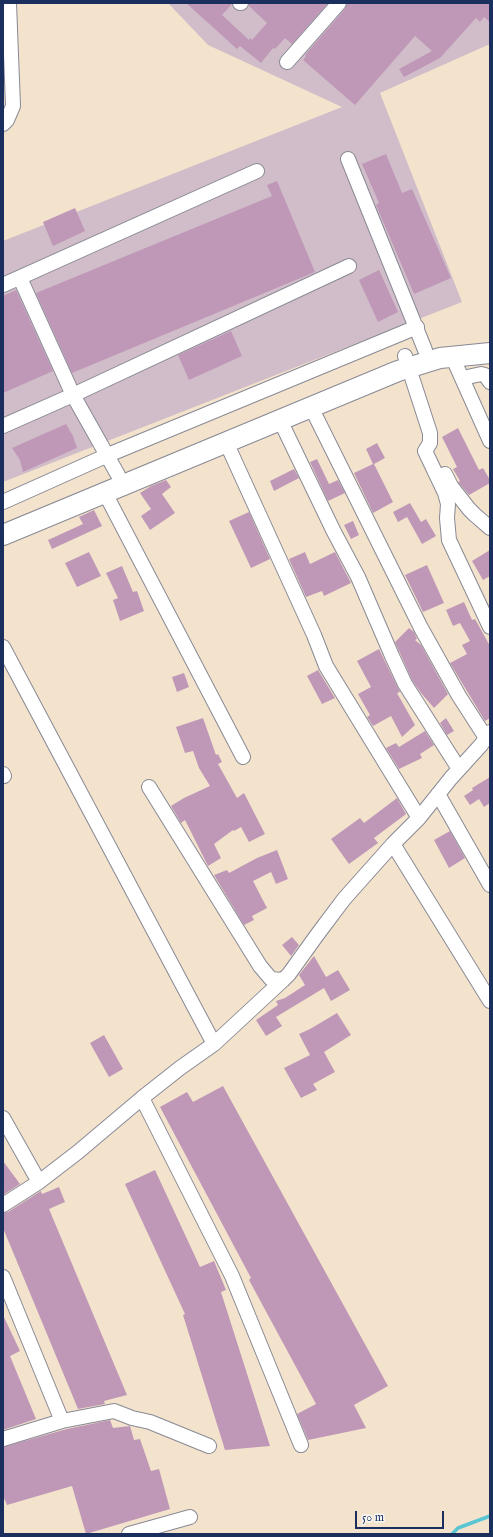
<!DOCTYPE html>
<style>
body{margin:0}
#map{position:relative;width:493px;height:1537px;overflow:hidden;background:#f4e3cc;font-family:"IM FELL English",serif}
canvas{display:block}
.frame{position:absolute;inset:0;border:4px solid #1b2f5e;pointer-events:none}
.scale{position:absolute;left:355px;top:1511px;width:89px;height:18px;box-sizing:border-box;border:2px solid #1b2f5e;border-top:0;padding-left:5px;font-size:12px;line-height:14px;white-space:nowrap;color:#1b2f5e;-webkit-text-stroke:3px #f6f6f2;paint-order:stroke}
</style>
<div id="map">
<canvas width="493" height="1537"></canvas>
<div class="frame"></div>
<div class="scale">50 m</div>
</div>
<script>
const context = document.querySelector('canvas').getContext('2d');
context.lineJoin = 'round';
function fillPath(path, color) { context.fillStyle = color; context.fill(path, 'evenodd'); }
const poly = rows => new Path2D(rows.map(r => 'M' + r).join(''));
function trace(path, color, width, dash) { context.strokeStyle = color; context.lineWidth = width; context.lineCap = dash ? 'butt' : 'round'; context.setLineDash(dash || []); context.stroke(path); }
fillPath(poly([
 [168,3,490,3,490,44,380,93,462,302,3,482,3,241,342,107,208,45]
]), '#d1bdc9');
trace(poly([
 [452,1534,458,1528,490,1516]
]), '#5ac6d4', 3.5);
fillPath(poly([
 [186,3,232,3,232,4,222,15,249,40,250,38,252,40,267,23,249,6,249,3,328,3,292,44,285,38,275,49,273,48,261,63,240,46,237,49],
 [347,3,490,3,490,22,484,17,480,22,476,18,440,58,404,77,399,69,432,51,415,36,355,105,303,60,306,56,305,55,345,9],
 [386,154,402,193,412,189,451,278,414,294,376,205,379,203,362,164],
 [277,181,315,272,72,373,36,293,272,196,267,185],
 [75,208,85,231,53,246,43,222],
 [379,270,398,312,378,322,359,280],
 [16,290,53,371,3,393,3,296],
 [231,331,242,356,189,380,178,355],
 [66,424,73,436,77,448,23,472,20,460,12,448],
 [458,428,479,470,483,468,490,480,490,483,469,495,458,482,460,481,453,469,457,467,442,437],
 [377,443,385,458,374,464,393,502,373,513,354,473,373,464,366,449],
 [317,459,329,484,338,480,345,493,328,501,310,462],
 [294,469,299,478,274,491,270,481],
 [166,480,171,487,162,494,175,513,150,530,141,516,151,509,140,493,151,486],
 [410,503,421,522,426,519,436,536,422,544,407,517,398,522,393,512],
 [94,510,102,526,52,549,48,540,83,524,79,517],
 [249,512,270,559,251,568,229,521],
 [353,521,359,535,351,539,344,525],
 [490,550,490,576,483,580,472,561],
 [89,552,101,576,77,587,65,563],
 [305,552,310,564,335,552,351,583,324,596,322,591,306,597,289,559],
 [427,565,444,603,423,612,405,575],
 [122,566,133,592,137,591,144,611,120,621,113,600,118,598,106,573],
 [464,602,472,620,475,619,490,646,490,718,485,721,450,663,467,654,462,645,470,641,460,623,453,626,446,610],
 [409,628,414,632,417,639,415,640,421,645,448,694,434,708,421,693,412,680,395,642],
 [379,649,400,692,397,693,415,725,402,737,391,716,373,726,367,717,370,715,358,694,371,687,357,661],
 [318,670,335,698,322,704,307,676],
 [184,673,189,687,177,692,172,677],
 [203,718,216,755,218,754,222,762,218,764,237,798,244,793,265,834,249,842,241,827,234,831,233,830,214,844,221,858,208,866,185,820,181,823,171,806,184,798,210,786,199,768,193,751,185,753,176,727],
 [446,718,454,731,447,735,440,723],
 [425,731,434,745,420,754,422,758,399,769,386,748,396,743,399,747],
 [490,777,490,803,484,807,479,799,470,805,464,796,473,790,472,788],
 [397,798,406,814,374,838,378,843,349,864,331,839,360,818,364,823],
 [450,831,465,858,449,868,434,840],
 [277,850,288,879,276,884,271,872,253,881,267,908,252,916,254,920,244,925,214,875,227,870,229,873,257,858],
 [292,937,299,945,291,956,282,945],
 [314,956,326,977,338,970,350,990,331,1001,324,988,276,1017,282,1026,266,1036,256,1020,278,1005,276,1001,285,998,305,985,299,975],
 [337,1013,351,1035,324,1052,335,1072,313,1084,317,1090,301,1098,284,1068,310,1055,299,1034,310,1029],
 [104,1035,123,1069,109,1077,90,1043],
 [223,1086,388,1386,354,1405,366,1428,308,1440,297,1414,316,1404,249,1280,251,1278,160,1107,187,1092,193,1102],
 [3,1161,20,1184,3,1195],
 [155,1170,200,1267,214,1261,226,1290,221,1292,270,1446,225,1450,183,1315,185,1314,125,1184],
 [59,1187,65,1202,49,1209,127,1395,104,1401,105,1404,78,1409,3,1228,3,1213,8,1212,41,1191,42,1194],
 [3,1315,20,1351,10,1356,36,1419,3,1430],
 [110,1420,113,1428,130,1426,134,1440,140,1439,151,1471,159,1469,170,1509,86,1534,72,1486,7,1505,3,1496,3,1447,67,1429]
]), '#bf98b8');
const minor = poly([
 [240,3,241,3],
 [287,62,339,3],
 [3,124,7,120,13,106,9,3],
 [348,159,425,350],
 [20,278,73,395,118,475],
 [3,285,257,171],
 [405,356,430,433,430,443,425,451,445,493,448,504,447,518,449,540,490,627],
 [452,356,490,441],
 [463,378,481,374,485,375,490,382],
 [311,407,421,628,459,696,486,738],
 [280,420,334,532,358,577,392,656,405,684,459,769],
 [3,426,73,395,349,266],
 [226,442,314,635,326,666,419,818],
 [445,474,451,486,469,509,475,515,490,528],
 [105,493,243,757],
 [3,502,108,455,417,327],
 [3,647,214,1044],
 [3,774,4,776],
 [149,787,260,966,271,979,283,980,289,974,317,935,344,899,393,844,419,818,451,778,481,745,490,732],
 [438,794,490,885],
 [393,844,490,1001],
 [142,1098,232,1276,301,1445],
 [3,1118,39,1182],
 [3,1205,39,1182,78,1152,142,1098,180,1068,214,1044,283,980],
 [3,1277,62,1421],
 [3,1439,62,1421,114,1411,132,1418,150,1422,209,1446],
 [129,1534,190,1517]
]);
const highway = poly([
 [3,535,398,371,440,358,490,353]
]);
trace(minor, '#888995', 16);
trace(highway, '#888995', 22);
trace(minor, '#fff', 14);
trace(highway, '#fff', 20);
</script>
